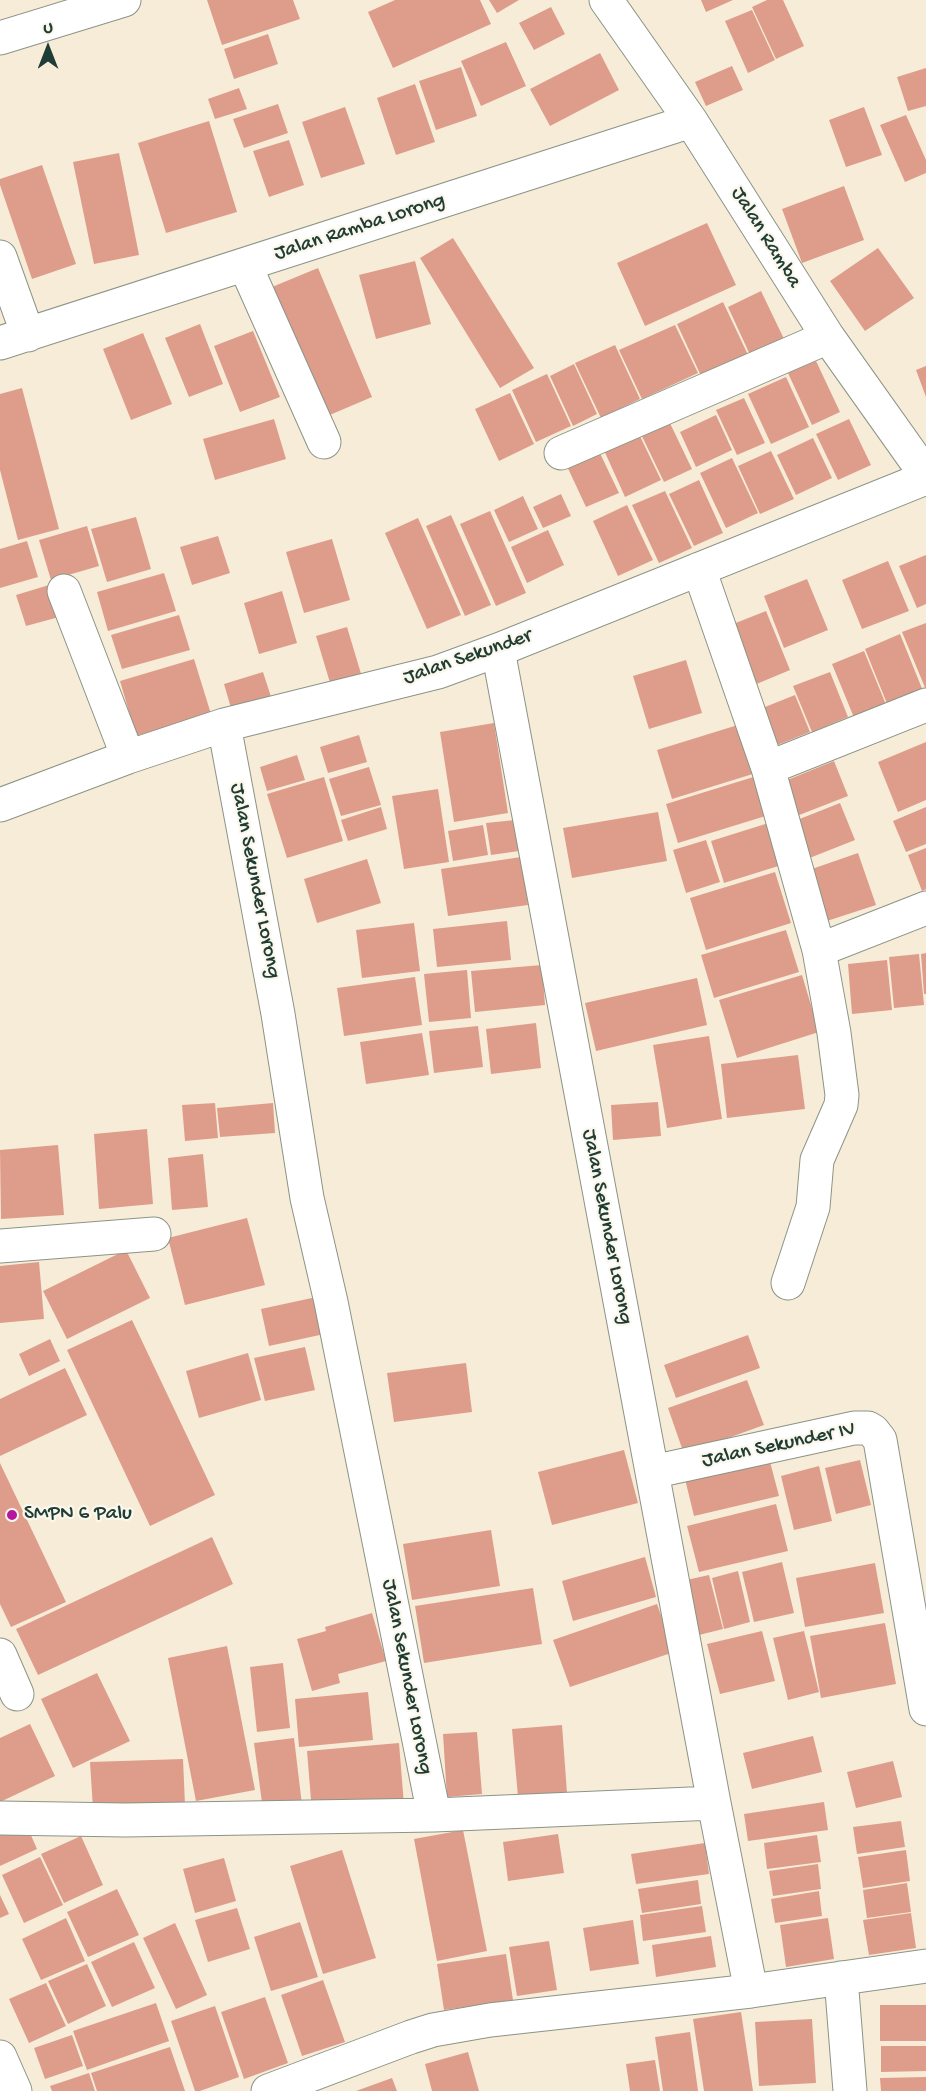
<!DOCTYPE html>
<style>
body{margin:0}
#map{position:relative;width:926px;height:2091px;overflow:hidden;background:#f7ecd8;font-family:"Gochi Hand",sans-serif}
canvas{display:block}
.north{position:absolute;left:18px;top:18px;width:60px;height:60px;-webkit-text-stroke:4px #fbf7ec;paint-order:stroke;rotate:0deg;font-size:16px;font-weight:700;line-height:24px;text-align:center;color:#1f3d34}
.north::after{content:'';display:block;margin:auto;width:21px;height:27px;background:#1f3d34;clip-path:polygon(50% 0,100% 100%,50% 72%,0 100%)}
</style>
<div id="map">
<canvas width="926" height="2091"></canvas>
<div class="north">U</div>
</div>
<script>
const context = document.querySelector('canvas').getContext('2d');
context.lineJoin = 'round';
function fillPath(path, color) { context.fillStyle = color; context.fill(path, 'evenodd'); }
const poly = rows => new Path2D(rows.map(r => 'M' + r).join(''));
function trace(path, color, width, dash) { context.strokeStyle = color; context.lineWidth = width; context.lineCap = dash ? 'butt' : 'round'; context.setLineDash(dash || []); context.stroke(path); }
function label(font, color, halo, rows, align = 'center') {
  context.font = font + ' "Gochi Hand",sans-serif'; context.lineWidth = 4.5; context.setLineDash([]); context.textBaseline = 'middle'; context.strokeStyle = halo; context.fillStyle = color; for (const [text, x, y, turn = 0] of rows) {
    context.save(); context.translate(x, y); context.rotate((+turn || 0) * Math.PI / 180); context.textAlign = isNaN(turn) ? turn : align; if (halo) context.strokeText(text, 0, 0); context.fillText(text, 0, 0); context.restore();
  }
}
fillPath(poly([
 [207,0,293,0,300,19,222,45],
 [395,0,480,0,491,24,393,68,368,12],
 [489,0,519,0,497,13],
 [701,0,733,0,706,12],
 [767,0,783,0,804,46,776,59,752,7],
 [551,7,565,34,534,50,519,23],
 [752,10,775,60,748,73,725,21],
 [268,34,278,64,234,79,224,49],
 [506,42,526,86,481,106,461,61],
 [600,53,619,90,550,126,530,89],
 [732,66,743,90,706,106,695,82],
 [461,67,477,116,436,130,419,81],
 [926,68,926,106,908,111,897,77],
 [415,84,435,142,396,155,377,98],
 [239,88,247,109,215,119,208,99],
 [278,104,288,133,244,148,233,119],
 [345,107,365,164,321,178,302,122],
 [864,107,882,155,846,167,829,120],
 [906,115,926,160,926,173,905,182,880,125],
 [209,121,237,212,166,233,138,143],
 [289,140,304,185,269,197,253,151],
 [119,153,139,255,94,264,73,162],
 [42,165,76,264,32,279,0,185,0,179],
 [844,186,864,240,802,263,782,209],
 [707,223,736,285,645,326,617,263],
 [453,238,534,368,500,388,420,258],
 [878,248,914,298,865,331,830,281],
 [415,261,431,324,376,339,359,275],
 [318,268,372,397,325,417,272,287],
 [761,291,785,341,751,357,728,307],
 [723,302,749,357,702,378,677,324],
 [200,324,223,384,189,397,165,338],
 [675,325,698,373,642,399,619,350],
 [253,331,280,397,240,412,214,346],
 [143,333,172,404,131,420,103,349],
 [615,345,640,399,601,418,575,363],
 [816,361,840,412,812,425,788,373],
 [574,364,597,414,573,426,550,376],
 [926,366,926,397,916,370],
 [547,374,571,426,536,442,512,390],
 [786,377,809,427,771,444,748,394],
 [22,388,59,529,18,540,0,470,0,394],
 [510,393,534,444,499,461,475,409],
 [744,398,765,443,737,455,716,410],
 [716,415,732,450,696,467,680,432],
 [667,417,692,469,664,482,639,430],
 [274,419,286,459,215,480,203,439],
 [849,419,871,465,838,480,816,434],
 [638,432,661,480,625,497,603,448],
 [813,438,832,478,796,495,777,455],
 [597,447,619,493,586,507,565,462],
 [771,451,794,499,760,514,738,466],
 [732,458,758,513,726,528,700,473],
 [699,480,723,533,694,546,669,494],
 [665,491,692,548,659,563,632,505],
 [561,494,571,516,543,528,533,507],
 [523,496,538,529,509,542,494,510],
 [627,505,653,560,618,576,593,521],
 [490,511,526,593,496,606,460,524],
 [451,515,491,605,465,616,426,526],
 [136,517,151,569,107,582,91,529],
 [418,518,461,615,427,629,385,533],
 [87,526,99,566,51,580,39,540],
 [548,530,564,565,527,583,511,547],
 [218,536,230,573,192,585,180,547],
 [332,539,350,600,304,613,286,552],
 [27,541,38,577,0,588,0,549],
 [926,555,926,604,917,608,899,566],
 [888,561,909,611,862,629,842,580],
 [164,573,176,611,108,631,97,592],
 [807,579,828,630,784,648,764,596],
 [49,585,59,617,26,626,16,595],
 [282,591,297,643,259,654,244,603],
 [766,611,790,670,747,688,723,628],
 [179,615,190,650,122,669,111,635],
 [926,623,926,690,902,632],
 [347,627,362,677,331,686,316,636],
 [900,634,923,691,888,706,865,649],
 [864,651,887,707,855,720,832,664],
 [194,659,211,714,136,736,120,681],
 [686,660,702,713,649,729,633,676],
 [263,672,273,703,233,715,224,684],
 [830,672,848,717,812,732,793,686],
 [795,695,810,732,775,746,760,709],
 [494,723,508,813,454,822,440,732],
 [741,724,756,773,672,799,657,750],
 [359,735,367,762,328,773,320,747],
 [926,742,926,800,898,812,878,762],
 [297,755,305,780,267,791,260,767],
 [834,761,848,796,789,819,775,785],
 [369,767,381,805,341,816,329,779],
 [760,775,772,814,678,843,666,804],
 [324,777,343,841,287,858,267,794],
 [438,789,449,862,404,869,392,796],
 [840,803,855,840,807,859,792,822],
 [381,807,387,829,348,841,341,820],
 [926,807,926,844,906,852,893,821],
 [658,812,667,861,572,878,563,828],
 [515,820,519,851,491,855,486,823],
 [775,821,788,863,724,883,711,841],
 [483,825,488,855,453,861,448,831],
 [706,840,720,882,686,893,673,850],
 [926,848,926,889,922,891,908,855],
 [858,853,876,905,827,921,809,870],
 [521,857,528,905,448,916,441,869],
 [367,859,381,903,317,923,304,879],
 [775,872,791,923,706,950,690,898],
 [507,921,511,960,437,967,433,929],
 [414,923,420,971,362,978,356,930],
 [786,930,799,972,714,998,701,955],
 [926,953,926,994,924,994,921,954],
 [919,954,924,1005,894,1008,889,957],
 [887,960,892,1010,852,1014,848,964],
 [542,965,545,1005,475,1012,471,971],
 [467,970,471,1018,429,1022,424,974],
 [802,975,819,1032,737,1058,719,1000],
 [415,977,422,1025,344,1036,337,988],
 [697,978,707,1025,596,1051,585,1003],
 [536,1023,541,1068,491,1074,486,1029],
 [478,1026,483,1067,434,1073,429,1031],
 [422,1033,429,1075,366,1084,360,1042],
 [709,1036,722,1119,667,1128,653,1045],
 [798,1055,805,1109,727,1118,721,1064],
 [658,1102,661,1136,613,1140,611,1105],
 [215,1103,218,1138,185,1141,182,1105],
 [273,1103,275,1133,220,1137,217,1108],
 [147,1129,153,1204,99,1209,94,1134],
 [58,1145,64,1215,1,1219,0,1150],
 [203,1154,208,1207,172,1210,168,1158],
 [247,1218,265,1285,185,1305,168,1238],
 [126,1250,150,1298,67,1339,43,1291],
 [39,1262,44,1319,0,1323,0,1266],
 [321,1296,329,1333,269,1346,261,1309],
 [132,1320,215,1495,150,1526,67,1350],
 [748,1335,760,1368,676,1398,664,1365],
 [50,1339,60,1361,29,1376,19,1354],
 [305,1347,315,1390,265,1401,254,1358],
 [248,1353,261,1400,199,1418,186,1371],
 [466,1363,472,1412,394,1422,387,1373],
 [65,1368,87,1415,0,1456,0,1399],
 [747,1380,764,1425,684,1454,668,1408],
 [624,1450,638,1503,552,1525,538,1472],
 [769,1458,779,1496,694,1516,685,1479],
 [860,1460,871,1505,836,1514,825,1468],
 [0,1463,66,1602,11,1627,0,1604],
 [819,1466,832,1521,794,1530,781,1476],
 [776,1504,788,1551,699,1572,687,1526],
 [491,1530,500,1586,412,1600,403,1544],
 [212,1537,233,1584,38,1675,16,1629],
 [645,1557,656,1597,573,1621,562,1581],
 [782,1562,794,1613,754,1622,742,1572],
 [875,1563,884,1613,805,1627,796,1578],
 [738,1571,750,1622,724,1629,712,1578],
 [709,1575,723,1629,695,1636,682,1581],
 [533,1588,542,1644,424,1663,415,1606],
 [657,1604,674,1652,570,1687,553,1640],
 [372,1613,386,1661,338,1674,340,1683,312,1691,297,1639,326,1631,325,1627],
 [885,1623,896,1684,821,1698,810,1636],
 [762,1631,775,1681,720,1694,707,1644],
 [804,1631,819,1692,788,1700,773,1638],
 [227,1646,255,1790,196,1801,168,1658],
 [283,1663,290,1728,257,1732,250,1667],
 [97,1673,130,1741,73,1768,41,1699],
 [368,1692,373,1740,299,1747,295,1699],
 [30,1724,55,1776,0,1802,0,1738],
 [562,1725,567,1793,518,1797,512,1729],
 [477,1732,482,1794,447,1797,443,1734],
 [813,1736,822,1772,752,1789,743,1753],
 [294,1738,302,1805,263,1810,254,1743],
 [399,1743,404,1805,312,1812,307,1751],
 [183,1759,185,1805,93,1809,90,1762],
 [893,1761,902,1797,856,1808,847,1772],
 [824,1802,828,1830,748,1841,744,1814],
 [901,1821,905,1847,857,1854,853,1827],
 [26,1824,37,1849,0,1866,0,1835],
 [463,1830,487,1951,437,1961,414,1839],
 [558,1834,564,1873,508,1881,503,1842],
 [817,1835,821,1862,767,1869,764,1843],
 [81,1836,103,1885,64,1903,41,1854],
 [705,1843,709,1874,636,1884,631,1854],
 [342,1850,376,1958,323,1974,290,1866],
 [906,1850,910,1881,863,1888,858,1857],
 [40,1857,63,1905,24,1923,2,1875],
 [224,1858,236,1901,195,1913,183,1869],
 [818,1864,821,1889,773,1896,769,1871],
 [698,1880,701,1904,642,1913,638,1889],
 [907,1883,911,1912,867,1918,863,1890],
 [117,1889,139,1935,88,1957,67,1912],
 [819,1891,822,1916,775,1923,771,1899],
 [0,1895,9,1914,0,1918],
 [702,1906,706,1932,643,1941,640,1915],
 [237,1908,250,1949,208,1962,195,1920],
 [911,1913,916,1948,869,1955,863,1920],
 [66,1918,85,1961,41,1980,22,1939],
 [828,1918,834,1959,786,1967,780,1925],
 [633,1920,639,1964,590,1971,583,1928],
 [300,1922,318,1977,271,1991,254,1937],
 [175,1923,207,1995,176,2009,143,1938],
 [711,1936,716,1967,656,1977,652,1945],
 [549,1941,557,1990,517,1996,509,1947],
 [134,1942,155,1988,112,2007,91,1962],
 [506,1954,513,2000,444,2010,437,1964],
 [87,1964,106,2006,68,2024,48,1981],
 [323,1980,345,2042,302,2056,281,1995],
 [46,1983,66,2026,29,2043,9,1999],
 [265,1997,288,2063,244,2079,221,2012],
 [156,2003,169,2041,87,2070,73,2031],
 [880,2005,926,2005,926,2041,880,2041],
 [215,2006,239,2077,200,2091,195,2091,171,2021],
 [741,2012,753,2091,704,2091,693,2019],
 [812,2019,816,2083,759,2086,755,2022],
 [690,2032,698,2091,663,2091,655,2037],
 [72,2035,83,2066,45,2079,34,2048],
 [881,2046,926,2046,926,2071,881,2072],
 [170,2047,185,2091,97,2091,91,2073],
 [468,2052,479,2091,432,2091,425,2064],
 [655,2060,660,2091,630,2091,626,2064],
 [89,2073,95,2091,52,2091,50,2086],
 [926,2077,926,2091,881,2091,880,2078],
 [392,2078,397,2091,356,2091]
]), '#de9d8a');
const minor = poly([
 [606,0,691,121,828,337,926,475],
 [0,38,124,0],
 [0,257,28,335],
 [245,265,324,442],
 [0,343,691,121],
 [561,453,828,337],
 [699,569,768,768,819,950,834,1033,842,1095,841,1105,817,1160,813,1207,788,1283],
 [64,591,128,757],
 [498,650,714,1803,751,1991],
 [224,725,278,1014,307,1198,331,1302,434,1815],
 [768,768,926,705],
 [0,805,128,757,224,725,438,672,498,650,926,478],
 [819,950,926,908],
 [0,1246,154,1234],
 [652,1472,854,1428,868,1428,873,1431,880,1440,926,1709],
 [0,1655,17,1694],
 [0,1818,125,1820,434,1815,714,1803],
 [841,1978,850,2091],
 [268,2091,411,2037,433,2030,490,2020,751,1991,926,1966]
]);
const major = poly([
 [0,2057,15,2091]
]);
trace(minor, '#8b9486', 35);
trace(major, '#8b9486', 35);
trace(minor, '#fff', 33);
trace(major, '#fff', 33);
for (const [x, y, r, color] of [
 [12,1515,6,"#b5179e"]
]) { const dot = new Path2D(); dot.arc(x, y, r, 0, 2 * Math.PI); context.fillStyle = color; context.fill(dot); trace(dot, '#fbf7ec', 2); }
label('21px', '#1f3d34', '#fbf7ec', [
 ["Jalan Ramba Lorong",360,228,-18],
 ["Jalan Ramba",765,238,58],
 ["Jalan Sekunder",468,658,-19],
 ["Jalan Sekunder Lorong",254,881,79],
 ["Jalan Sekunder Lorong",606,1227,79],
 ["Jalan Sekunder IV",779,1446,-12],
 ["Jalan Sekunder Lorong",406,1677,79]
]);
label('21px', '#1f3d34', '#fbf7ec', [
 ["SMPN 6 Palu",24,1515]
], 'left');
</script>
